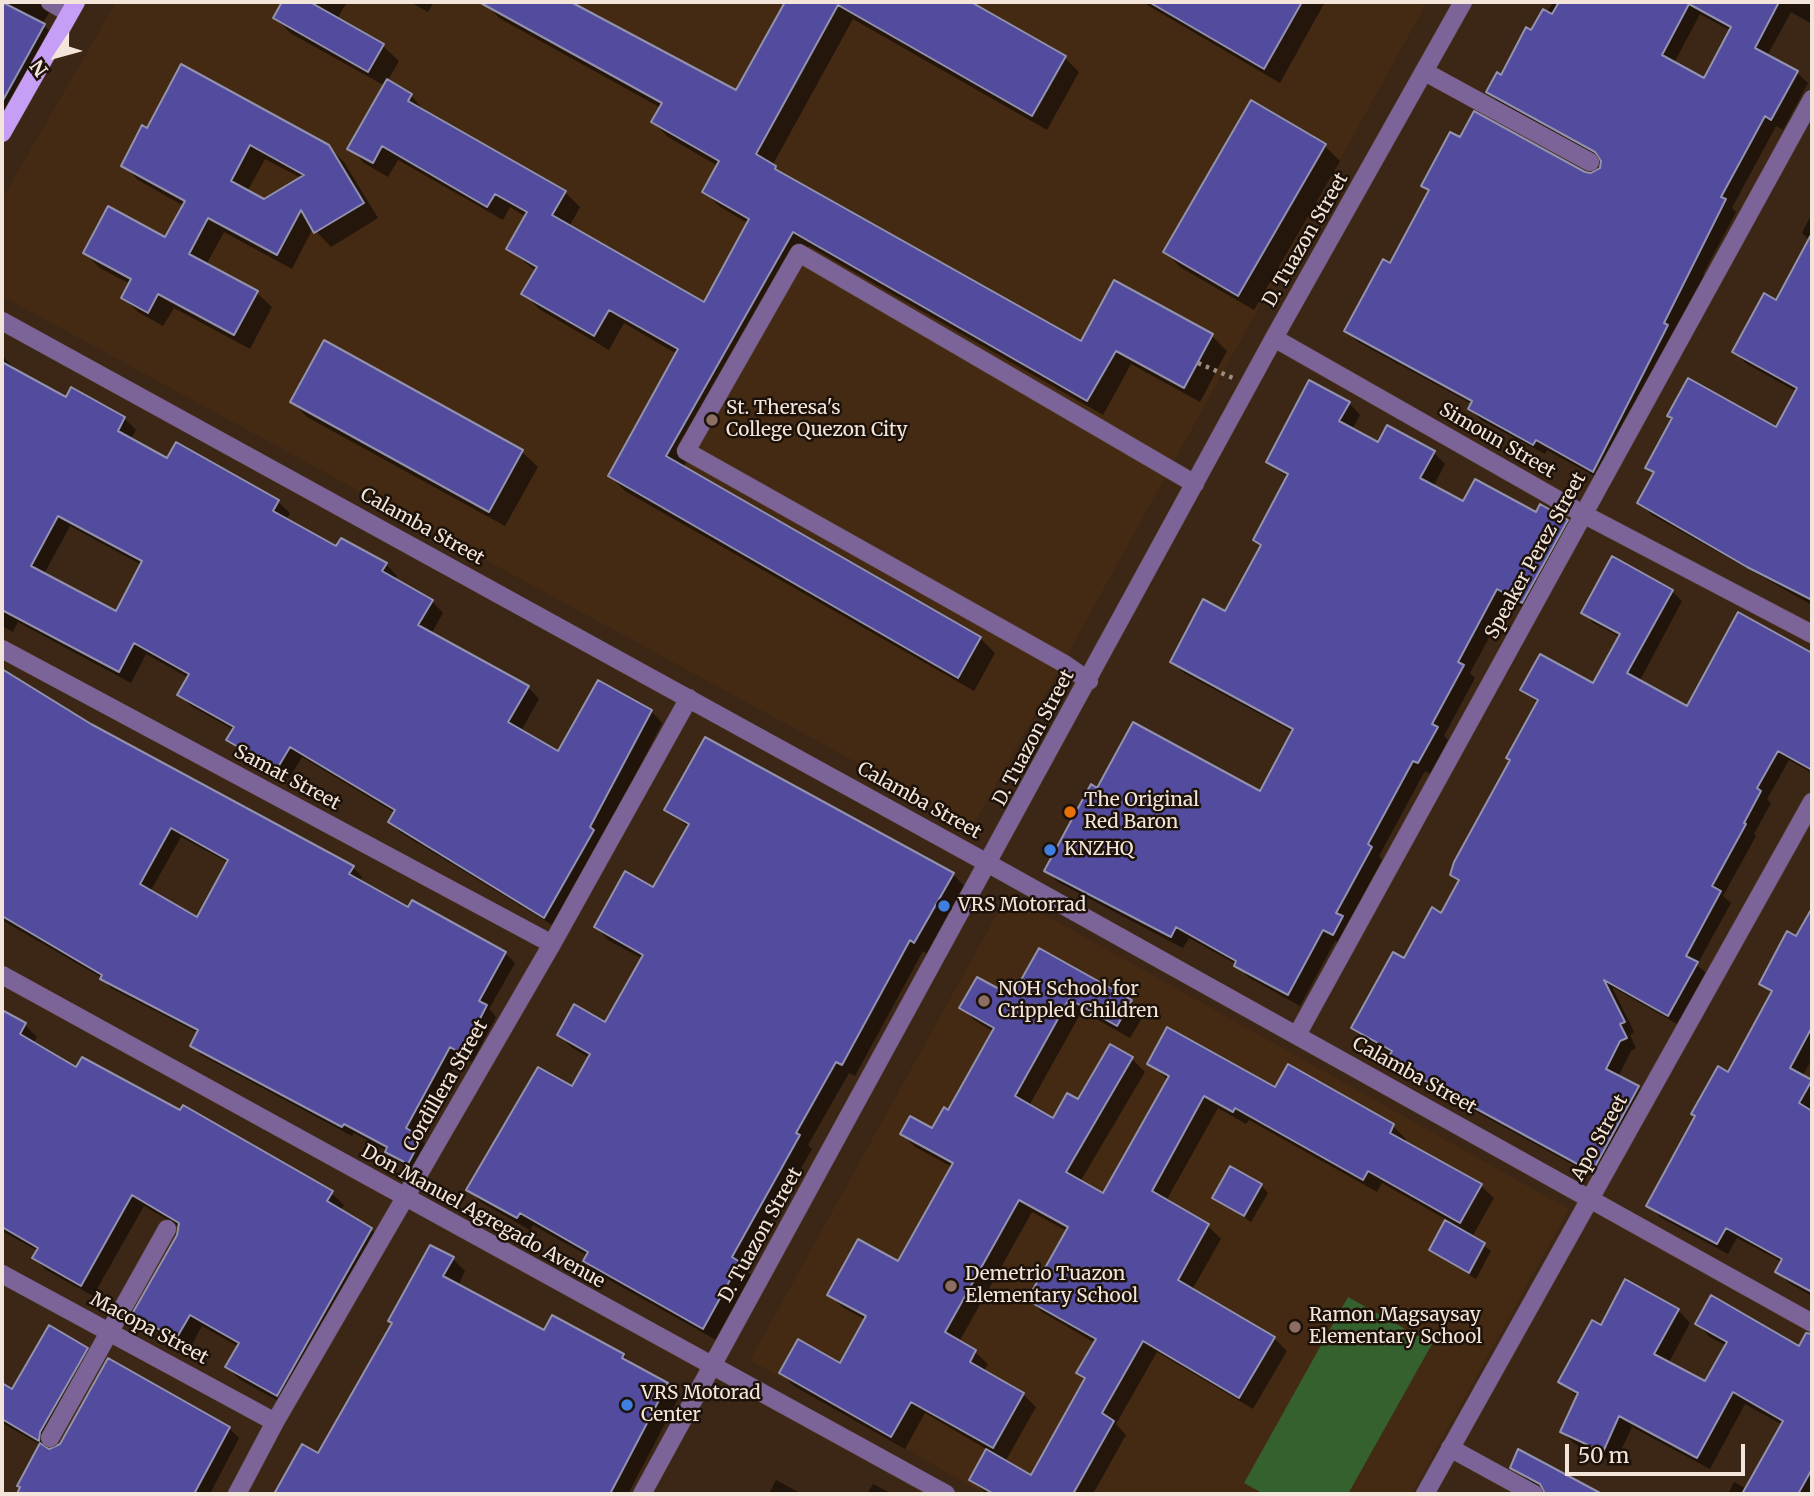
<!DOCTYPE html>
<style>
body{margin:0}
#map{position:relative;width:1814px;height:1496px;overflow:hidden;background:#3c2615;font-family:Merriweather,serif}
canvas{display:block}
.frame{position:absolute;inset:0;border:4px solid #f4e5da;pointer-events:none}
.north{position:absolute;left:21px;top:21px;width:70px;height:70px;-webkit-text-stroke:5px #1c120a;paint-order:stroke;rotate:234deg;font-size:19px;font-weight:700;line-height:28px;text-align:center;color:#f4e5da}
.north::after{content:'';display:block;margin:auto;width:24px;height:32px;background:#f4e5da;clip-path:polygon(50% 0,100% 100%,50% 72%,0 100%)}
.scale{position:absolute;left:1565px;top:1444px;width:180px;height:32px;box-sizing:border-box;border:4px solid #f4e5da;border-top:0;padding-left:9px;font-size:21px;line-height:24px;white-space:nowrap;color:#f4e5da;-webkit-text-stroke:5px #1c120a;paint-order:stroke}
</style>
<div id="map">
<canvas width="1814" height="1496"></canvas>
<div class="frame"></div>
<div class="north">N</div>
<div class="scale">50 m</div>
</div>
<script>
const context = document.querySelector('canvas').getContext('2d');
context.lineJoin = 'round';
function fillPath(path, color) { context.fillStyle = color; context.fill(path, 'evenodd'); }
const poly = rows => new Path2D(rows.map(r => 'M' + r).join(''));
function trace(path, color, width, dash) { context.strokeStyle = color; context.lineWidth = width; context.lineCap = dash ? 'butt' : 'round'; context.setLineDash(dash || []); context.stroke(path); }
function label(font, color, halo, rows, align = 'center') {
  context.font = font + ' Merriweather,serif'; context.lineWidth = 5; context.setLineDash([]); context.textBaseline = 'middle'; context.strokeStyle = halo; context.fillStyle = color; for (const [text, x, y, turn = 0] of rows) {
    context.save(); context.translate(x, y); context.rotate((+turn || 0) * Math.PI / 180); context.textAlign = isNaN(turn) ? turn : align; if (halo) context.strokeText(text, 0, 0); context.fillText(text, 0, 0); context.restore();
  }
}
fillPath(poly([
 [116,2,1427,2,973,826,2,296,2,199],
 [1008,894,1569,1209,1411,1494,985,1494,750,1360]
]), '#452a13');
fillPath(poly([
 [1348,1297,1432,1344,1348,1494,1264,1494,1244,1483]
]), '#34612e');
fillPath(poly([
 [2,2,56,2,42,24,56,37,2,127],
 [284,2,347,2,337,19,383,46,399,61,387,82,411,95,425,112,565,192,580,207,569,227,704,305,749,224,719,206,704,191,718,166,668,137,653,122,661,108,499,18,485,2,569,2,737,93,787,2,868,2,876,6,878,2,967,2,1064,57,1079,72,1047,130,853,19,772,166,783,176,1082,343,1115,282,1212,336,1227,351,1200,402,1131,364,1103,415,809,246,683,468,980,638,995,653,974,691,625,491,610,476,677,354,624,323,609,350,539,309,524,294,537,272,508,249,526,217,510,207,503,220,398,160,388,177,364,163,350,148,385,86,290,33,275,17],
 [410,2,434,2,428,12],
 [1142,2,1325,2,1280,83],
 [1554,2,1812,2,1812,24,1791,12,1767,56,1796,72,1808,83,1783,130,1776,126,1732,208,1736,212,1703,274,1706,277,1605,482,1547,450,1545,454,1481,420,1470,409,1472,404,1358,342,1346,330,1390,265,1430,192,1423,186,1596,174,1602,167,1602,159,1499,103,1488,92],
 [1700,14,1731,31,1704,80,1674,63],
 [143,128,328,146,344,162,378,218,331,247,313,228,292,269,224,232,206,265,257,293,272,307,250,349,174,308,163,326,138,312,123,297,130,284,100,268,85,253,166,240,184,206,138,180,123,165],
 [265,159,301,178,264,201,247,192],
 [1325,146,1340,161,1254,310,1180,267,1165,251],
 [1812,213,1812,605,1652,515,1639,502,1654,474,1647,467,1777,429,1797,392,1747,364,1734,352,1777,302,1810,241,1802,233],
 [325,342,522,452,538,467,505,526,307,417,292,402],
 [2,356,20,374,67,399,124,418,136,430,130,440,168,460,278,502,290,513,286,520,337,549,386,564,397,576,395,580,432,601,443,613,431,634,528,687,539,699,521,731,559,753,651,711,662,723,557,928,401,833,390,822,395,813,302,757,289,779,240,751,229,740,234,730,191,706,180,695,189,678,146,654,131,683,18,622,13,632,2,626],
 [70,526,142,565,116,614,44,574],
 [1349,403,1360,415,1352,430,1378,444,1434,453,1445,464,1433,487,1464,503,1567,521,1578,533,1534,614,1509,600,1470,673,1475,678,1444,736,1448,740,1431,774,1425,771,1379,856,1382,860,1348,924,1353,929,1345,946,1335,941,1300,1006,1248,977,1236,964,1189,938,1183,948,1058,882,1046,870,1098,790,1260,793,1293,732,1184,673,1172,661,1226,613,1262,547,1255,540,1288,478,1268,462],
 [1672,591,1682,601,1639,682,1687,709,1739,614,1812,654,1812,773,1789,760,1767,799,1771,803,1754,834,1756,836,1723,896,1731,903,1697,965,1707,974,1679,1025,1612,987,1634,1032,1630,1035,1636,1048,1631,1051,1618,1077,1638,1087,1648,1098,1603,1181,1399,1070,1389,1060,1392,1054,1364,1038,1354,1028,1442,915,1460,882,1452,874,1538,703,1522,690,1594,686,1620,637,1593,623,1583,612],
 [2,673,90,725,353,867,362,877,360,882,409,909,505,953,515,963,489,1009,496,1017,472,1062,460,1056,416,1136,430,1148,418,1172,397,1161,387,1151,354,1133,352,1136,201,1055,192,1045,198,1033,111,988,102,978,2,920],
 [181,837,229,863,198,919,150,892],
 [666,809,953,874,965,887,927,954,923,951,855,1076,849,1073,808,1145,812,1149,744,1268,752,1276,716,1340,597,1273,585,1261,588,1256,533,1225,530,1230,481,1202,469,1190,573,1089,590,1058,571,1047,559,1035,606,1024,643,959,608,940,596,927,653,889,688,827],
 [1812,912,1812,1059,1802,1077,1812,1083,1812,1296,1789,1283,1778,1271,1782,1262,1737,1238,1728,1254,1660,1217,1649,1205,1729,1074,1772,994,1761,983,1797,938],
 [1040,950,1131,1002,1144,1015,1130,1038,1082,1011,1029,1106,1054,1120,1079,1102,1110,1047,1132,1059,1145,1072,1080,1182,1104,1195,1168,1080,1149,1063,1276,1090,1393,1126,1406,1139,1404,1143,1481,1186,1494,1198,1472,1237,1491,1251,1476,1279,1431,1250,1447,1220,1382,1183,1377,1192,1249,1120,1246,1124,1218,1108,1166,1201,1208,1226,1221,1239,1192,1290,1274,1338,1287,1351,1253,1409,1157,1352,1116,1424,1126,1435,1093,1494,987,1494,971,1480,988,1450,925,1413,905,1449,794,1386,781,1373,840,1365,866,1320,842,1307,829,1294,898,1264,952,1167,915,1147,902,1134,933,1130,949,1112,994,1032,974,1020,962,1008,1013,999],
 [1032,1212,1067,1231,1029,1299,1042,1312,1095,1343,1078,1372,1086,1380,1032,1477,1005,1462,1036,1407,1023,1394,984,1372,988,1364,975,1352,959,1342],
 [2,1012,25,1025,37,1037,33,1044,77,1069,331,1193,344,1205,340,1211,371,1229,383,1241,289,1407,239,1379,227,1367,239,1347,202,1326,189,1350,147,1326,135,1314,180,1227,144,1206,93,1296,46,1270,34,1258,38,1251,2,1231],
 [1261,1185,1268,1193,1251,1222,1214,1197],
 [453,1259,465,1271,458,1286,544,1333,623,1355,636,1368,667,1385,679,1397,628,1494,276,1494,302,1447,319,1456],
 [1678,1310,1690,1323,1668,1364,1706,1384,1727,1346,1710,1337,1697,1324,1800,1348,1803,1343,1812,1348,1812,1494,1728,1494,1734,1482,1747,1489,1783,1425,1745,1404,1710,1469,1632,1427,1615,1463,1575,1444,1562,1432,1578,1397,1560,1382,1601,1327],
 [87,1349,97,1359,50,1443,49,1451,61,1445,108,1360,229,1428,239,1438,210,1494,19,1494,41,1445,4,1424,2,1428,2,1385,12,1391],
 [1519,1452,1597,1494,1546,1494,1512,1468],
 [776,1480,802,1494,769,1494],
 [873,1484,892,1494,867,1494]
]), '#0007');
const building = poly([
 [2,2,45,24,2,102,2,2],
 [282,2,310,2,384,44,368,72,273,18,282,2],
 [479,2,571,2,736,90,785,2,971,2,1066,56,1032,116,838,5,756,154,776,166,775,169,1081,341,1114,280,1213,334,1184,388,1116,351,1087,401,793,232,666,456,981,637,958,678,608,476,678,349,609,310,594,336,521,294,537,267,506,249,527,212,495,194,487,207,382,146,373,163,347,149,387,79,412,94,408,101,566,191,552,215,704,302,749,219,702,192,719,161,651,122,662,103,479,2],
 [1149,2,1302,2,1264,69,1149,2],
 [1559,2,1779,2,1755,48,1798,71,1771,120,1765,116,1721,197,1726,199,1664,323,1668,325,1593,472,1536,440,1533,445,1468,409,1472,401,1344,331,1383,259,1390,263,1429,190,1421,186,1450,132,1460,137,1474,111,1585,172,1591,173,1600,168,1601,161,1595,152,1486,92,1497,72,1501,75,1526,27,1531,30,1543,9,1552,14,1559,2],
 [1689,4,1731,27,1704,78,1662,55,1689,4],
 [181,64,329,145,364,203,314,233,301,210,277,255,208,218,189,254,258,291,234,335,158,294,148,313,121,298,131,279,83,253,108,206,165,237,185,201,121,166,142,125,147,128,181,64],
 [250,145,304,175,264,199,231,181,250,145],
 [1251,100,1326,144,1238,296,1163,252,1251,100],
 [1812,233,1812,600,1747,567,1637,503,1654,472,1645,468,1672,418,1667,416,1688,378,1776,427,1797,388,1732,352,1764,293,1776,300,1812,233],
 [324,340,523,450,489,512,290,402,324,340],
 [2,362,66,397,71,387,125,417,118,431,167,458,176,442,279,500,273,511,336,546,341,538,387,563,382,571,433,600,418,625,529,686,508,722,558,751,598,680,652,710,590,827,594,830,544,918,388,822,395,810,290,747,277,769,226,740,234,727,177,695,189,674,134,643,119,672,2,610,2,362],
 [58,516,142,561,116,611,31,566,58,516],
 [1309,380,1350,402,1339,421,1378,442,1387,425,1435,451,1420,478,1463,501,1475,479,1536,512,1540,504,1568,520,1522,603,1497,589,1458,662,1464,665,1432,724,1438,727,1418,763,1413,761,1368,844,1372,847,1336,913,1343,916,1333,935,1323,930,1288,995,1234,966,1236,961,1176,927,1171,937,1044,871,1091,784,1097,788,1133,722,1260,791,1293,729,1170,662,1203,599,1225,611,1261,545,1253,540,1288,474,1266,462,1309,380],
 [1612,556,1673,590,1627,673,1687,706,1738,612,1812,653,1812,770,1778,751,1757,788,1761,791,1744,823,1746,824,1712,886,1721,891,1686,956,1698,962,1668,1016,1604,980,1625,1022,1620,1024,1627,1038,1620,1041,1606,1069,1639,1086,1592,1172,1387,1060,1392,1051,1351,1028,1393,952,1404,958,1432,907,1441,913,1459,880,1450,875,1454,862,1510,760,1506,758,1538,700,1520,690,1540,654,1593,683,1620,634,1581,613,1612,556],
 [2,669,91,724,354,866,349,874,408,907,412,900,506,952,479,1001,487,1005,462,1054,450,1047,406,1128,422,1137,408,1164,385,1152,387,1147,344,1124,342,1127,190,1046,198,1030,100,979,102,975,2,916,2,669],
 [171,828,228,860,197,917,140,884,171,828],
 [705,737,954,873,914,943,910,940,842,1065,836,1062,796,1133,800,1135,732,1257,740,1262,703,1329,583,1261,588,1252,520,1213,517,1218,466,1190,538,1067,572,1086,590,1054,557,1035,574,1004,605,1022,643,955,594,927,625,871,653,887,689,824,664,810,705,737],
 [1812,908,1812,1027,1790,1068,1812,1080,1799,1103,1812,1111,1812,1292,1775,1272,1782,1259,1726,1228,1717,1244,1646,1206,1695,1116,1691,1114,1718,1066,1728,1072,1772,991,1759,984,1787,931,1796,936,1812,908],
 [1039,948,1132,1000,1117,1026,1069,999,1015,1096,1053,1118,1067,1093,1078,1099,1110,1044,1133,1057,1066,1172,1103,1193,1169,1076,1147,1064,1167,1027,1275,1087,1288,1064,1394,1124,1390,1133,1482,1184,1460,1223,1368,1171,1363,1180,1235,1108,1233,1112,1204,1096,1152,1191,1209,1224,1178,1280,1275,1337,1239,1398,1143,1341,1102,1413,1114,1421,1073,1494,994,1494,969,1480,986,1449,1031,1475,1085,1378,1076,1373,1096,1339,1027,1300,1068,1227,1019,1200,945,1332,976,1350,970,1362,1024,1393,993,1448,911,1402,891,1437,779,1373,798,1339,840,1363,866,1316,827,1295,858,1239,898,1261,953,1163,900,1134,910,1116,932,1128,944,1107,948,1110,994,1028,959,1008,977,977,1012,996,1039,948],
 [2,1010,26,1023,20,1034,76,1067,82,1057,180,1110,183,1105,333,1191,327,1201,372,1228,277,1396,225,1367,239,1343,190,1315,176,1339,132,1314,177,1235,179,1223,132,1195,81,1286,32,1258,38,1248,2,1227,2,1010],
 [1230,1166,1262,1184,1244,1216,1212,1198,1230,1166],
 [1445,1220,1485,1243,1469,1273,1429,1250,1445,1220],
 [430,1245,454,1257,443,1276,544,1330,552,1315,624,1354,622,1358,668,1383,610,1494,274,1494,302,1444,318,1453,392,1323,388,1321,430,1245],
 [1625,1279,1679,1309,1654,1354,1705,1381,1727,1342,1695,1324,1711,1295,1799,1346,1806,1333,1812,1334,1812,1469,1798,1494,1742,1494,1783,1421,1733,1392,1697,1458,1619,1416,1603,1452,1560,1432,1578,1393,1558,1382,1592,1320,1601,1325,1625,1279],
 [49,1325,88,1348,40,1432,39,1441,2,1419,2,1383,12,1389,49,1325],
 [108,1358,230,1427,194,1494,17,1494,20,1487,17,1486,40,1443,49,1449,60,1444,108,1358],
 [1518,1449,1548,1465,1602,1494,1545,1494,1540,1484,1510,1468,1518,1449]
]);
fillPath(building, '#534b9d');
trace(building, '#9292af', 2);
const minor = poly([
 [50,2,69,13],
 [1425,72,1590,162],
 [2,321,989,864,1812,1323],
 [1274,338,1583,514,1812,634],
 [2,649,552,944],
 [1089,681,1063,663,686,451,799,253,1195,484],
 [2,975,946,1494],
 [1297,1035,1812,99],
 [2,1274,275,1422],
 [50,1438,167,1229],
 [1450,1448,1534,1494],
 [237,1494,275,1422,552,944,689,698],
 [642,1494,1274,338,1463,2],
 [1425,1494,1812,802]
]);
const major = poly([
 [2,133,76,2]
]);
trace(minor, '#564131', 19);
trace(major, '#564131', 19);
trace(poly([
 [1198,363,1233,378]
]), '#9e8c7e', 4.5, [3.5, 5]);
trace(minor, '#7c6398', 18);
trace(major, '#c79ef6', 18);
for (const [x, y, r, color] of [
 [712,420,7,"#8d6e63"],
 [1070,812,7,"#e8710a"],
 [1050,850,7,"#3f7fe0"],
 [944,906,7,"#3f7fe0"],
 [984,1001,7,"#8d6e63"],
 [951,1286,7,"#8d6e63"],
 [1295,1327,7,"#8d6e63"],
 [627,1405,7,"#3f7fe0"]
]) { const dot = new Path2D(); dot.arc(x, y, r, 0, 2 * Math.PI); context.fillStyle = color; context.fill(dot); trace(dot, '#1c120a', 2.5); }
label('19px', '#f4e5da', '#1c120a', [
 ["D. Tuazon Street",1306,240,-60],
 ["Simoun Street",1497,441,30],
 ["Calamba Street",422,527,29],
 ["Speaker Perez Street",1536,556,-61],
 ["D. Tuazon Street",1034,738,-62],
 ["Samat Street",287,778,28],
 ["Calamba Street",919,801,29],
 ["Calamba Street",1414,1076,29],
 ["Cordillera Street",446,1086,-60],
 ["Apo Street",1600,1138,-61],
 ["Don Manuel Agregado Avenue",483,1217,29],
 ["D. Tuazon Street",761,1235,-61],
 ["Macopa Street",149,1329,28]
]);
label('19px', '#f4e5da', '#1c120a', [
 ["St. Theresa's",726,409],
 ["College Quezon City",726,431],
 ["The Original",1084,801],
 ["Red Baron",1084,823],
 ["KNZHQ",1064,850],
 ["VRS Motorrad",958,906],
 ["NOH School for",998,990],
 ["Crippled Children",998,1012],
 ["Demetrio Tuazon",965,1275],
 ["Elementary School",965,1297],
 ["Ramon Magsaysay",1309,1316],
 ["Elementary School",1309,1338],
 ["VRS Motorad",641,1394],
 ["Center",641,1416]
], 'left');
</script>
